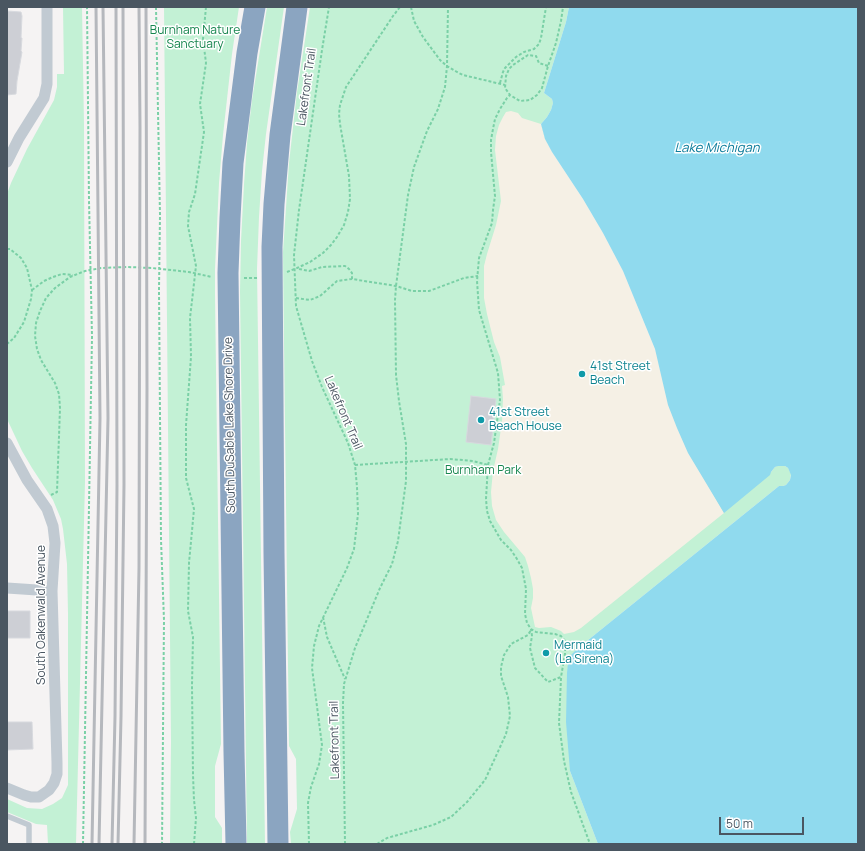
<!DOCTYPE html>
<style>
body{margin:0}
#map{position:relative;width:865px;height:851px;overflow:hidden;background:#f5f3f3;font-family:Manrope,sans-serif}
canvas{display:block}
.frame{position:absolute;inset:0;border:8px solid #4a5661;pointer-events:none}
.scale{position:absolute;left:719px;top:817px;width:85px;height:18px;box-sizing:border-box;border:2px solid #4a5661;border-top:0;padding-left:5px;font-size:12px;line-height:14px;white-space:nowrap;color:#4a5661;-webkit-text-stroke:3px #fff;paint-order:stroke}
</style>
<div id="map">
<canvas width="865" height="851"></canvas>
<div class="frame"></div>
<div class="scale">50 m</div>
</div>
<script>
const context = document.querySelector('canvas').getContext('2d');
context.lineJoin = 'round';
function fillPath(path, color) { context.fillStyle = color; context.fill(path, 'evenodd'); }
const poly = rows => new Path2D(rows.map(r => 'M' + r).join(''));
function trace(path, color, width, dash) { context.strokeStyle = color; context.lineWidth = width; context.lineCap = dash ? 'butt' : 'round'; context.setLineDash(dash || []); context.stroke(path); }
function label(font, color, halo, rows, align = 'center') {
  context.font = font + ' Manrope,sans-serif'; context.lineWidth = 3; context.setLineDash([]); context.textBaseline = 'middle'; context.strokeStyle = halo; context.fillStyle = color; for (const [text, x, y, turn = 0] of rows) {
    context.save(); context.translate(x, y); context.rotate((+turn || 0) * Math.PI / 180); context.textAlign = isNaN(turn) ? turn : align; if (halo) context.strokeText(text, 0, 0); context.fillText(text, 0, 0); context.restore();
  }
}
fillPath(poly([
 [63,7,82,7,84,125,85,482,76,844,48,844,47,825,36,824,7,812,7,799,27,808,42,809,53,804,62,798,68,785,68,614,67,564,63,529,61,519,53,500,32,468,22,451,7,419,7,194,11,183,27,149,54,100,57,87,57,74,64,74],
 [164,7,239,7,232,54,223,135,219,183,215,269,215,294,221,744,215,766,215,817,222,828,222,844,170,844,171,742],
 [267,7,284,7,266,134,262,171,259,217,257,269,265,844,247,844,240,291,241,241,244,184,247,143,252,100],
 [310,7,569,7,566,22,544,93,552,99,553,103,551,110,547,117,541,124,545,139,662,376,677,428,688,453,708,485,771,472,775,467,777,466,785,466,788,468,791,474,790,480,786,485,783,486,779,486,577,649,570,771,598,844,291,844,290,832,297,809,296,759,289,746,284,342,283,252,289,163,297,92]
]), '#c3f1d5');
fillPath(poly([
 [511,111,518,113,522,118,541,124,545,139,552,152,583,199,603,233,623,271,655,349,662,376,708,485,724,513,581,628,574,632,564,634,561,631,551,627,539,628,535,627,531,608,533,598,533,589,531,578,528,566,525,557,504,532,496,520,492,506,491,492,493,471,498,449,502,421,503,399,502,386,505,385,500,357,494,342,487,314,484,298,484,266,487,254,496,225,501,201,495,150,496,136,499,125,503,117,506,112]
]), '#f5f0e5');
fillPath(poly([
 [569,7,858,7,858,844,598,844,570,771,566,722,567,673,568,663,571,655,577,649,779,486,783,486,786,485,790,480,791,475,788,468,785,466,778,466,775,467,771,472,770,475,724,513,688,453,677,428,668,405,655,349,623,271,603,233,583,199,552,152,545,139,541,124,547,117,551,110,553,103,552,99,544,93,566,22]
]), '#90daee');
const building = poly([
 [7,11,21,12,22,16,21,38,22,38,21,51,22,52,17,81,16,94,7,95,7,11],
 [471,396,496,399,491,445,466,442,471,396],
 [7,611,30,611,30,638,7,638,7,611],
 [7,722,32,722,33,749,7,750,7,722]
]);
fillPath(building, '#cdcfd5');
trace(building, '#d7d9de', 1);
trace(poly([
 [156,7,160,215,159,290,161,540,164,620,162,844],
 [411,7,414,21,423,37,440,60,447,66,457,72,463,75,505,85],
 [548,66,539,63,536,56,528,55,513,65,509,69,506,76,505,88,510,95,520,101,530,100,537,95,542,88,548,66,556,43,561,21,563,7],
 [500,83,503,72,505,68,516,57,524,52,534,49,539,44,541,38,546,7],
 [7,249,10,249,21,258,27,268,32,290,31,299,24,322,14,338,7,344],
 [299,269,309,271,322,267,345,266,349,269,352,273,352,279],
 [287,272,297,268,310,262,323,253,331,245,337,237,344,225,348,212,350,199,349,176,340,124,339,114,340,105,346,87,393,16,400,7],
 [244,278,257,278],
 [32,290,44,281,53,277,62,274,73,275],
 [296,298,310,300,320,296,337,281,352,279,396,286,412,291,429,291,464,278,478,276],
 [355,465,450,459,473,461,488,465,486,499,487,511,490,521,501,540,511,550,517,559,522,568,526,589,525,614,527,623,531,629,536,632,555,634,561,636,565,641,565,654,561,677,548,682,535,668,530,648,532,636,531,629],
 [488,465,494,443,500,400,498,373,479,310,477,281,479,258,492,223,493,210,495,196,491,152,491,140,493,129,495,119,500,109,507,98,510,95],
 [51,495,57,492,60,408,59,394,55,383,41,360,37,349,35,336,36,323,40,311,46,298,55,288,70,277,85,271,101,268,127,267,152,268,189,272,212,277],
 [323,617,327,637,345,679],
 [561,678,559,723,564,761,571,792,590,844],
 [83,844,92,337,89,201,87,7],
 [194,844,196,818,194,800,193,775,192,685,193,637,188,611,189,563,194,509,186,478,186,425,191,357,190,318,196,266,188,226,189,212,195,194,204,132,200,104,206,63,203,39,206,7],
 [309,844,308,803,311,787,319,764,322,745,312,668,314,646,319,626,347,568,354,549,358,514,357,487,355,465,348,443,322,387,312,361,296,306,294,255,299,210,322,50,329,7],
 [345,844,343,703,344,684,355,648,380,588,392,564,398,541,406,481,406,444,399,401,396,375,395,300,396,286,408,195,414,167,427,131,438,109,445,87,447,66,448,7],
 [377,844,387,838,433,825,451,817,467,802,485,780,506,734,510,716,508,697,501,676,501,667,504,655,511,644,528,635,531,630]
]), '#7ad0a6', 2, [3, 2]);
trace(poly([
 [7,816,29,825,29,844]
]), '#c1cad2', 5.5);
trace(poly([
 [7,162,19,138,44,98,47,84,47,7],
 [7,443,27,480,47,509,53,526,55,543,52,591,57,763,57,774,54,783,49,790,39,797,31,797,24,795,7,788],
 [7,588,52,591]
]), '#c1cad2', 11);
trace(poly([
 [236,844,234,752,228,273,230,218,233,163,247,53,255,7],
 [278,844,274,553,272,247,274,204,280,135,297,7]
]), '#8ba5c1', 21);
trace(poly([
 [92,844,100,418,96,7],
 [99,844,108,418,103,7],
 [112,844,115,717,117,485,116,7],
 [118,844,121,717,124,484,123,7],
 [134,844,139,568,140,127,139,7],
 [145,844,147,388,146,7]
]), '#b5b8bd', 3);
for (const [x, y, r, color] of [
 [582,374,4,"#0f9aa8"],
 [481,420,4,"#0f9aa8"],
 [546,653,4,"#0f9aa8"]
]) { const dot = new Path2D(); dot.arc(x, y, r, 0, 2 * Math.PI); context.fillStyle = color; context.fill(dot); trace(dot, '#fff', 1.5); }
label('12px', '#17864f', '#fff', [
 ["Burnham Nature",195,31],
 ["Sanctuary",195,45],
 ["Burnham Park",483,471]
]);
label('12px', '#4a5661', '#fff', [
 ["Lakefront Trail",307,87,-82],
 ["Lakefront Trail",343,413,67],
 ["South DuSable Lake Shore Drive",230,425,-91],
 ["South Oakenwald Avenue",42,615,-90],
 ["Lakefront Trail",335,740,-91]
]);
label('12px', '#0d838f', '#fff', [
 ["41st Street",590,367],
 ["Beach",590,381],
 ["41st Street",489,413],
 ["Beach House",489,427],
 ["Mermaid",554,646],
 ["(La Sirena)",554,660]
], 'left');
label('italic 13px', '#0c7c9b', '#fff', [
 ["Lake Michigan",717,148]
]);
</script>
